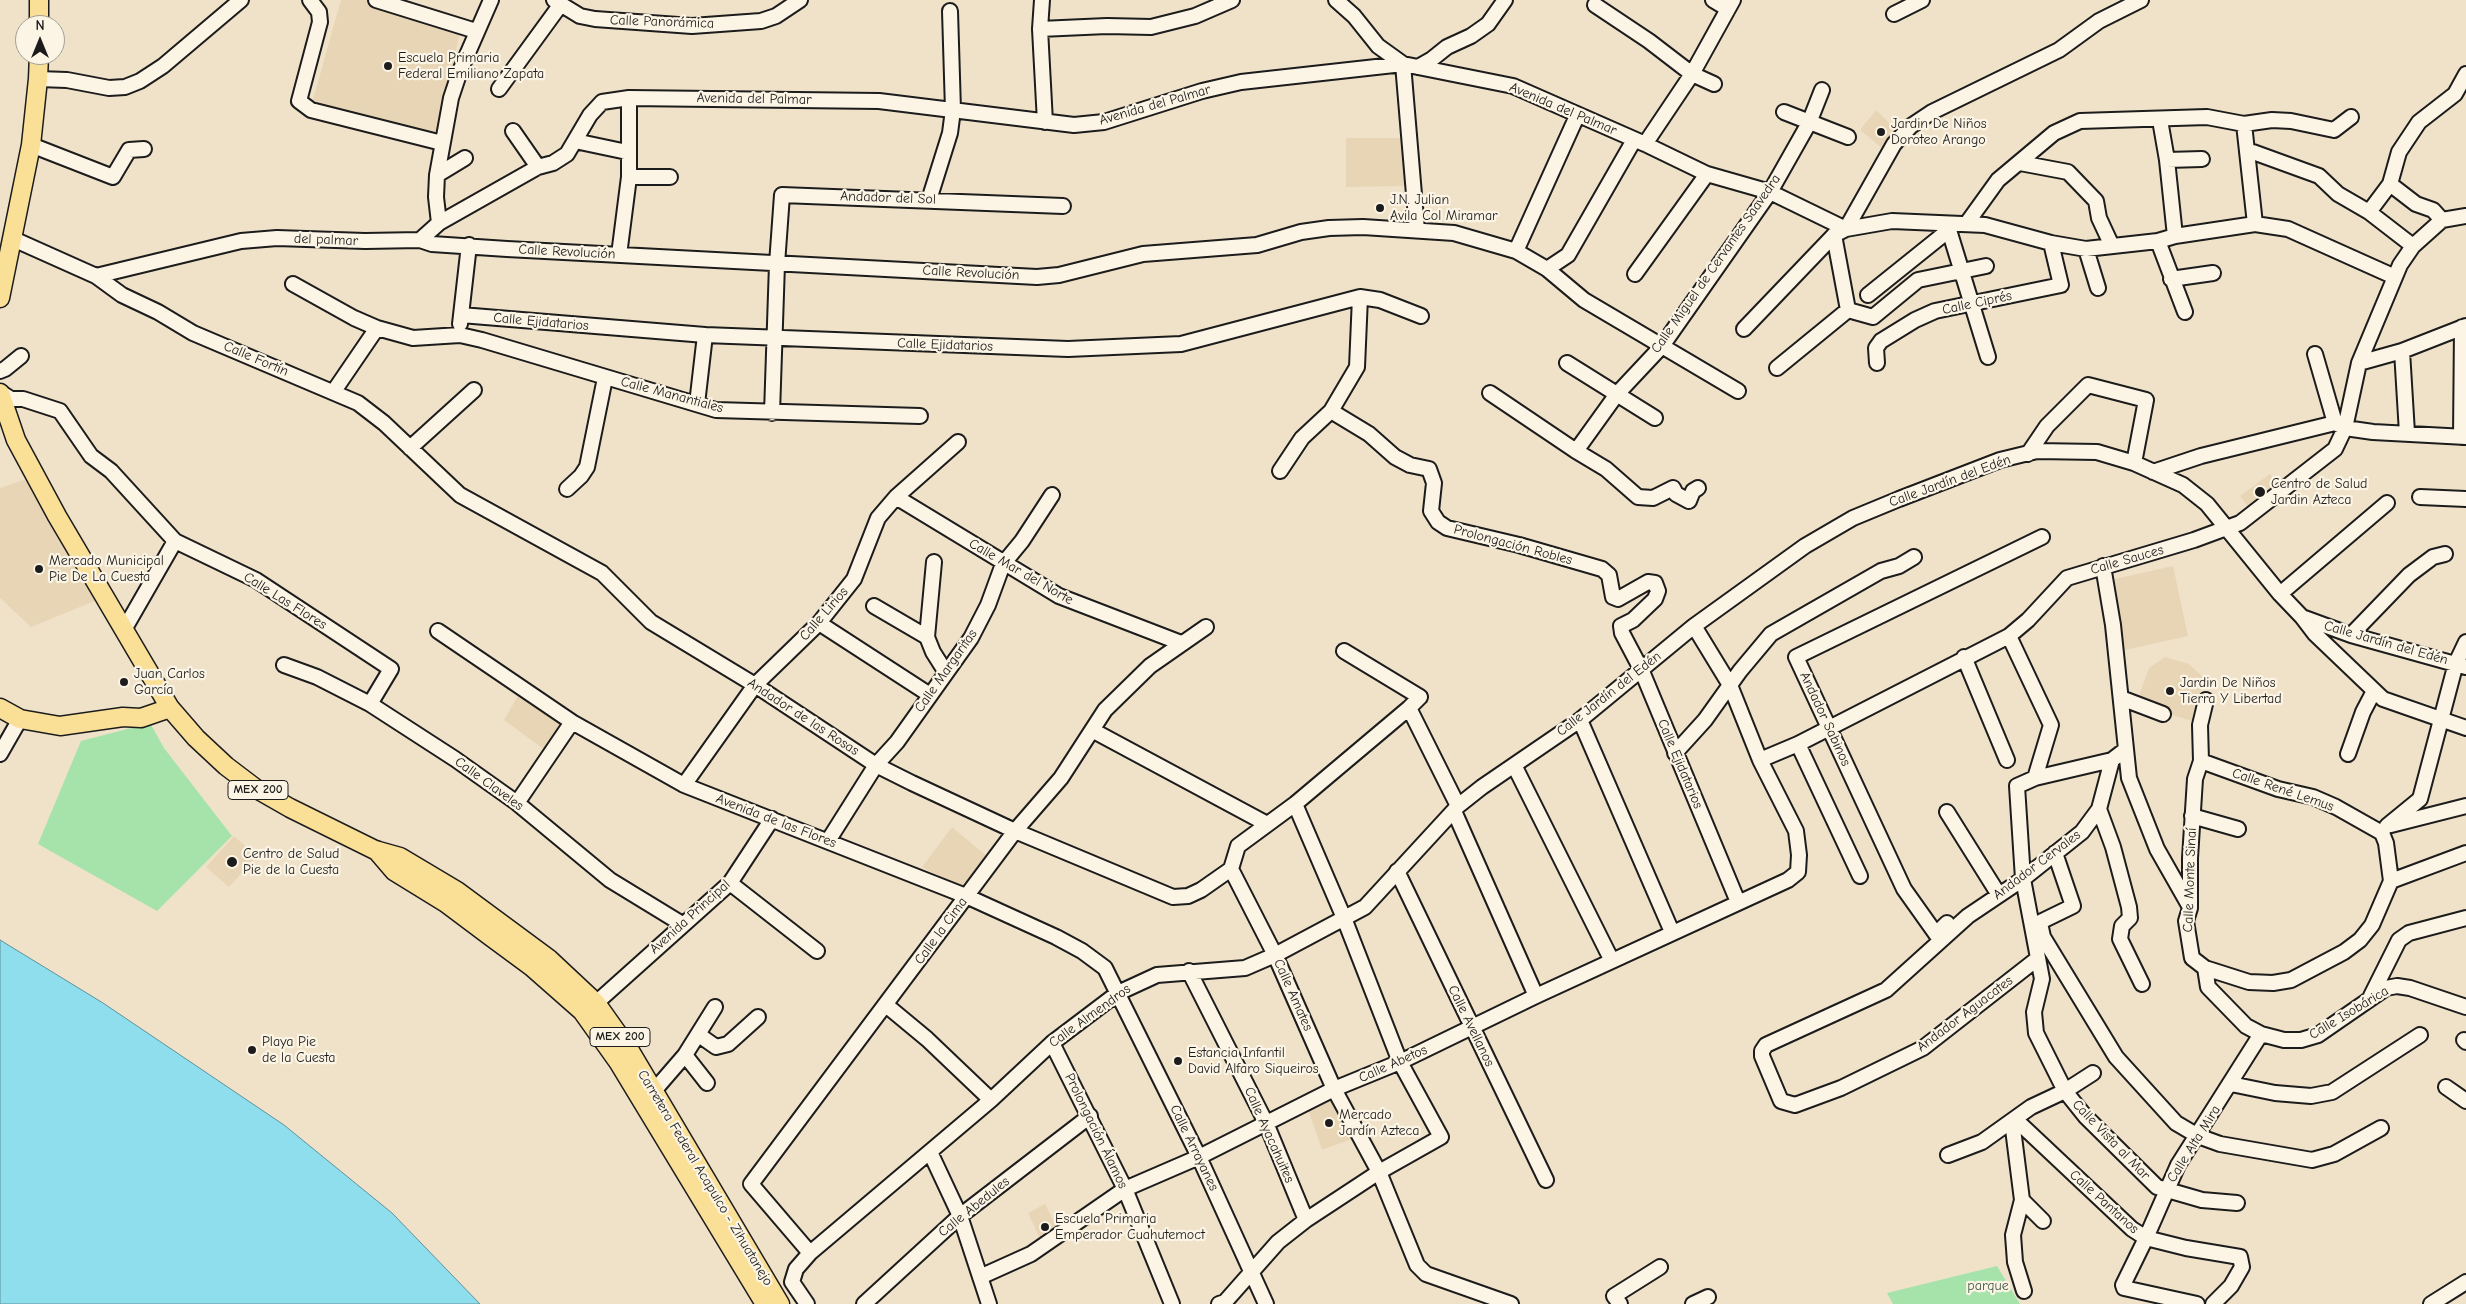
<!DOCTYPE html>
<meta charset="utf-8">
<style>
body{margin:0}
#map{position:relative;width:2466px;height:1304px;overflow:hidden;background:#f0e2c9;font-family:"Comic Neue",sans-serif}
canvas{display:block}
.north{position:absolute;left:15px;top:15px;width:50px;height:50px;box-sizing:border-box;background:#fcf5e5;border:1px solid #a29e95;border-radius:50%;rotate:0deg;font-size:14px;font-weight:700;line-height:20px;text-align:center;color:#1c1c1c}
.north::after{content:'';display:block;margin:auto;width:18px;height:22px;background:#1c1c1c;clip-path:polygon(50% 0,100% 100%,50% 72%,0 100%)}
</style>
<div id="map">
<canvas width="2466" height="1304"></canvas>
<div class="north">N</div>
</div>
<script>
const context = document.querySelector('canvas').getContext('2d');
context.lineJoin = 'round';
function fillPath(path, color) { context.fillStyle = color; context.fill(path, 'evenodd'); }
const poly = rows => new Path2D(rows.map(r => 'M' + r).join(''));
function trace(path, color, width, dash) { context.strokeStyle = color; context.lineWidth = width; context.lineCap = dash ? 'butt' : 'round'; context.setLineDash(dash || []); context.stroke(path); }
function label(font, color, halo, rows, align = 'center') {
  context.font = font + ' "Comic Neue",sans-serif'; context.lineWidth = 4.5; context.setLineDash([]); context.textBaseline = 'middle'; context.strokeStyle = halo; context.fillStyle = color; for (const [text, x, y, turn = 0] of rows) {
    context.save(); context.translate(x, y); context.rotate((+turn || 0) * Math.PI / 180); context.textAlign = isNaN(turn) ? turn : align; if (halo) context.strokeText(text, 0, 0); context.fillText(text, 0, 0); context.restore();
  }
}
fillPath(poly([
 [341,0,367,0,461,28,436,137,312,103],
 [1876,110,1901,135,1888,153,1860,130],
 [1346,138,1401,138,1410,186,1346,187],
 [2270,474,2280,488,2251,510,2240,496],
 [29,478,59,539,97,600,31,627,0,598,0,488],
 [2173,566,2188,636,2125,650,2110,580],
 [2165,657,2189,664,2204,678,2192,721,2136,704,2149,668],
 [519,694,566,726,549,753,504,720],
 [952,827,988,857,961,888,922,867],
 [234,836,257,856,229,887,206,867],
 [1334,1093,1352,1139,1322,1150,1307,1106],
 [1045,1204,1059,1232,1042,1243,1028,1213]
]), '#e8d5b6');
fillPath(poly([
 [150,723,164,748,232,836,157,911,38,844,81,741],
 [1997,1266,2020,1304,1893,1304,1887,1293]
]), '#a5e3ab');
const water = poly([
 [0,940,103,1003,284,1125,392,1213,480,1304,0,1304,0,940]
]);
fillPath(water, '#8fdeed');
trace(water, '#619099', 1);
const minor = poly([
 [310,0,319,12,320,22,299,101,311,110,442,143],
 [376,0,476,31],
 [554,0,580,16,595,19,692,26,761,21,776,16,800,0],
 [1042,0,1040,29,1045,122],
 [1336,0,1354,16,1378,46,1403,64,1417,230],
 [1713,0,1728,9],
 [1595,5,1649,41,1692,74,1714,84],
 [1894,14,1922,0],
 [1040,29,1107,26,1151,27,1195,16,1232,0],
 [1418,67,1432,59,1447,47,1471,36,1488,24,1505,0],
 [38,79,67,80,109,88,125,87,140,81,163,66,241,0],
 [499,89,561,4],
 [1784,112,1848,137],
 [2160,120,2167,160,2175,236],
 [2244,124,2255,224],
 [513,131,538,167],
 [575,141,627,152],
 [1645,144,1692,74,1733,0],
 [31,145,113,177,129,150,144,149],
 [2247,152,2253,152,2319,176,2338,194,2369,212,2413,246],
 [2167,160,2202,159],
 [2020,163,2068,172,2096,201,2099,218,2112,246],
 [437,175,465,158],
 [629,177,670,177],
 [2390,184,2416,204,2433,210,2442,220],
 [929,200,950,133,953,110,950,11],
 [2369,212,2390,184,2399,152,2419,122,2455,94,2466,74],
 [439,223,436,197,437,175,451,98,460,71,491,0],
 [1967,223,1998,180,2054,133,2080,121,2207,117,2244,124,2272,120,2291,121,2334,130,2351,117],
 [1949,224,1949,230,1988,357],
 [11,238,96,276,122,295,158,312,193,333,358,403,384,423,460,495,602,573,651,622,755,685,876,765,912,783,1015,831,1173,897,1188,896,1201,890,1231,869],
 [420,240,432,244,507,249,1037,277,1059,275,1143,254,1257,245,1301,232,1329,228,1363,227,1454,233,1516,251,1547,269,1584,300,1738,391],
 [2158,241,2185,312],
 [2086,249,2098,288],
 [1516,251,1577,116],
 [619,255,629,177,629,98],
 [1986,266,1918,280,1873,317,1848,310,1834,235,1846,229,1894,144,1911,126,1932,112,2059,50,2099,21,2141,0],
 [1547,269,1568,255,1634,140],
 [1635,274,1707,174],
 [96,276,241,241,277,238,365,241,420,240,439,223,538,167,553,163,567,154,590,115,602,102,629,98,879,101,1074,125,1104,122,1202,91,1241,82,1403,64,1513,86,1645,144,1707,174,1770,192,1846,229,1892,221,1985,225,2051,243,2086,249,2158,241,2175,236,2255,224,2288,229,2395,277],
 [2171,279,2213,273],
 [293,284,354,318,377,328,413,338,460,335,482,340,716,410,920,416],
 [1868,295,1949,230],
 [461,315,705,335,1068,349,1181,344,1360,297,1380,300,1421,316],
 [460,324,469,245],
 [1744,329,1834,235],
 [2402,351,2407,433],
 [2315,354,2335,423],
 [1567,363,1655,418],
 [1877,363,1876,348,1881,341,1915,320,1935,311,2061,285,2051,243],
 [2359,363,2402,351,2466,326],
 [1777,368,1848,310],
 [0,371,5,369,21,356],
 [334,391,377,328],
 [0,392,11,399,23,399,60,411,91,456,111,471,175,541,256,580,391,669,370,704],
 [1490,393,1576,451,1606,469,1638,497,1653,498,1673,488,1676,494,1689,501,1693,491,1698,488],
 [697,404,705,335],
 [1331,411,1369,434,1395,457,1410,465,1429,469,1434,483,1431,511,1438,522,1447,528,1519,545,1602,569,1609,575,1613,597,1618,599,1648,582,1655,583,1658,591,1655,599,1633,620,1621,626,1622,633,1641,669,1738,902],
 [772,413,777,264,782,195,1063,206],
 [2461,437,2462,327],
 [410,448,474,390],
 [1576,451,1617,394,1662,346,1770,192,1809,123,1822,90],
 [2028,454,2047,426,2088,385,2146,400,2134,463],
 [1280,471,1302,438,1331,411,1357,367,1360,297],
 [2153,472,2201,456,2335,423,2345,428,2373,432,2466,437],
 [567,489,581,476,587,467,605,378],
 [896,497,1059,596,1181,643],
 [2420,497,2466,499],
 [934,562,927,637,933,652,945,671],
 [2103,566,2113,625,2129,778,2157,849,2190,907],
 [2280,594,2387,503],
 [874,606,927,637],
 [2302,617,2315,634,2383,699,2466,728],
 [819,623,930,695],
 [125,628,175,541],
 [438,631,572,722,684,785,966,896,1056,937,1082,951,1105,968,1199,1157,1266,1304],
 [2351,635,2409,575,2433,557,2445,554],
 [2009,636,2051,725,2035,778],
 [1344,651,1420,697,1409,708,1295,804,1238,846,1231,869,1275,955,1334,1089,1379,1172,1417,1265,1426,1274,1511,1304],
 [1964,657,2007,760],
 [284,665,317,677,370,704,455,759,517,803,610,880,682,924],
 [2121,698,2163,714],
 [1409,708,1458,806],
 [1580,720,1672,932],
 [1092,730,1267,824],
 [1798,744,1860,876],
 [1675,753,1705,720,1740,671,1771,634,1881,571,1899,566,1914,557],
 [0,754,20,719],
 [2348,754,2363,712,2374,691],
 [1760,760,1798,744,2009,636,2028,620,2067,578,2194,540,2240,523,2335,449,2345,428,2359,363,2400,265,2413,246,2442,220,2466,216],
 [2112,760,2035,778,2017,786,2023,879,2042,979,2034,1012,2036,1033,2065,1091,2085,1116,2157,1187,2202,1200,2237,1203],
 [2201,761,2278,789,2313,797,2336,807,2382,833,2386,843,2391,881,2372,925,2360,940,2344,952,2291,980,2273,983,2249,982,2205,968,2192,958,2186,921,2190,908,2190,858,2195,779,2201,761,2200,725,2206,700],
 [1514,765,1612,961],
 [684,785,755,685,819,623,854,579,878,518,896,497,958,442],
 [517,803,572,722],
 [2099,809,2113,847,2129,907,2130,918,2122,926,2120,939,2142,984],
 [1454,811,1536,996],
 [1947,812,1999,895],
 [2192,816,2238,829],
 [2391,825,2466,806],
 [2387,826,2420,799,2456,663,2466,642],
 [828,841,876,765,897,742,971,638,988,605,1003,564,1022,541,1052,495],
 [1397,871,1546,1180],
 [2391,881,2466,853],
 [730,883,817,951],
 [1947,923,1936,934,1904,889,1796,657,2042,537],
 [2040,923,2043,937,2116,1057,2176,1123,2198,1136,2220,1144,2312,1160,2334,1154,2381,1128],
 [2032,926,2073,906,2055,853],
 [2037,959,1923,1048,1841,1088,1795,1105,1781,1101,1762,1056,1762,1051,1766,1045,1886,990,1968,916,2023,879,2082,832,2099,809,2112,760,2125,750],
 [2205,968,2208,987,2246,1026,2261,1034,2284,1040,2301,1040,2318,1035,2386,988,2397,986,2410,988,2466,1007],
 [1189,971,1266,1123,1306,1220],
 [2371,996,2399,940,2409,933,2466,918],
 [596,1003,730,883,772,819],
 [886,1005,927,1039,991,1100],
 [699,1035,716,1047,728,1044,758,1017],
 [2464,1040,2466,1042],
 [1052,1043,1125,1189,1172,1304],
 [685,1055,707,1083],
 [2231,1084,2275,1093,2311,1096,2332,1092,2420,1035],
 [2446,1087,2466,1101],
 [653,1092,685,1055,715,1007],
 [2015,1119,2132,1229,2146,1238,2186,1248,2240,1257,2242,1267,2231,1286,2213,1304],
 [2012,1121,2022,1200,2013,1235,2015,1262,2024,1291],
 [930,1152,960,1216,989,1304],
 [1948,1155,1982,1142,2031,1107,2065,1091,2093,1073],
 [2022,1200,2043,1221],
 [810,1253,751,1184,1015,831,1061,778,1105,710,1150,666,1206,627],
 [980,1277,1031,1254,1125,1189,1199,1157,1334,1089,1400,1062,1536,996,1788,880,1798,872,1799,855,1796,831,1760,760,1730,685,1694,626],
 [807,1304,792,1282,796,1269,810,1253,991,1100,1052,1043,1118,993,1157,975,1245,968,1275,955,1365,907,1458,806,1482,787,1580,720,1694,626,1805,546,1853,518,1899,499,2000,460,2037,451,2097,452,2134,463,2183,485,2207,504,2280,594,2302,617,2351,635,2466,667],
 [864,1304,960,1216,1090,1116],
 [1219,1304,1225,1302,1278,1242,1306,1220,1379,1172,1441,1137,1400,1062,1344,918,1295,804],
 [1620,1304,1614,1296,1660,1267],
 [1693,1304,1708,1297],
 [2197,1304,2124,1288,2123,1285,2146,1238,2178,1165,2261,1034],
 [2431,1304,2466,1282]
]);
const major = poly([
 [39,25,39,0],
 [0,298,31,145,38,79,39,55],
 [0,393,16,440,57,516,170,708,196,738,226,766,255,788,290,808,375,850,400,857,457,891,549,959,596,1003,630,1051,780,1304],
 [0,708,20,719,60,726,123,717,141,718,170,708],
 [376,850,394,871,446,903,490,936,532,967,582,1011,619,1063,765,1304]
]);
trace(minor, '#1c1c1c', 18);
trace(major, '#1c1c1c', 21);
trace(minor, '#fcf5e5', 14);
trace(major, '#fadf96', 18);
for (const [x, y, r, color] of [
 [388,66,5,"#1c1c1c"],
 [1881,132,5,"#1c1c1c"],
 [1380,208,5,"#1c1c1c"],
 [2260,492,6,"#1c1c1c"],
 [39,569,5,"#1c1c1c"],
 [124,682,5,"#1c1c1c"],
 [2170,691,5,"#1c1c1c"],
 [232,862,6,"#1c1c1c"],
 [252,1050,5,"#1c1c1c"],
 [1178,1061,5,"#1c1c1c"],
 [1329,1123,5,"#1c1c1c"],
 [1045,1227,5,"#1c1c1c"]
]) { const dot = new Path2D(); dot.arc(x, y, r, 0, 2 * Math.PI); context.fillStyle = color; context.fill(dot); trace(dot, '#fcf5e5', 2); }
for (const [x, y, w] of [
 [258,790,60],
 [620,1037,60]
]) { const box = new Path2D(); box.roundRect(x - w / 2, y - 9.5, w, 19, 4); context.fillStyle = '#fcf5e5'; context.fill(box); trace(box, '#1c1c1c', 1); }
label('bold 12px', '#1c1c1c', null, [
 ["MEX 200",258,790],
 ["MEX 200",620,1037]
]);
label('14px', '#1c1c1c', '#fcf5e5', [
 ["Calle Panorámica",662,22,2],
 ["Avenida del Palmar",754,99,1],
 ["Avenida del Palmar",1155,105,-16],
 ["Avenida del Palmar",1563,109,23],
 ["Andador del Sol",888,198,2],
 ["del palmar",326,240,2],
 ["Calle Revolución",567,252,3],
 ["Calle Miguel de Cervantes Saavedra",1716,264,-55],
 ["Calle Revolución",971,273,3],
 ["Calle Ciprés",1977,303,-12],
 ["Calle Ejidatarios",541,322,5],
 ["Calle Ejidatarios",945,345,2],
 ["Calle Fortín",256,359,23],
 ["Calle Manantiales",672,395,15],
 ["Calle Jardín del Edén",1950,481,-20],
 ["Prolongación Robles",1513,545,15],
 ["Calle Sauces",2127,560,-16],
 ["Calle Mar del Norte",1021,572,30],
 ["Calle Las Flores",285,601,32],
 ["Calle Lirios",824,614,-49],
 ["Calle Jardín del Edén",2386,643,16],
 ["Calle Margaritas",946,671,-55],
 ["Calle Jardín del Edén",1609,694,-38],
 ["Andador de las Rosas",803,717,33],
 ["Andador Sabinos",1825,719,65],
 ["Calle Ejidatarios",1680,764,67],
 ["Calle Claveles",489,784,36],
 ["Calle René Lemus",2283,790,19],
 ["Avenida de las Flores",776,821,21],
 ["Andador Cervales",2037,865,-37],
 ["Calle Monte Sinaí",2190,880,-88],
 ["Avenida Principal",690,917,-42],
 ["Calle la Cima",941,931,-54],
 ["Calle Amates",1293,995,66],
 ["Calle Isobárica",2349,1013,-31],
 ["Andador Aguacates",1965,1014,-37],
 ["Calle Almendros",1090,1016,-36],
 ["Calle Avellanos",1471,1026,64],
 ["Calle Abetos",1393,1064,-24],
 ["Prolongación Álamos",1096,1131,64],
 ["Calle Ayacahuites",1269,1135,66],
 ["Calle Vista al Mar",2111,1140,46],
 ["Calle Alta Mira",2194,1144,-58],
 ["Calle Arrayanes",1194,1148,64],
 ["Carretera Federal Acapulco - Zihuatanejo",705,1178,59],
 ["Calle Pantanos",2104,1202,42],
 ["Calle Abedules",974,1207,-39]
]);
label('14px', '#1c1c1c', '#fcf5e5', [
 ["Escuela Primaria",398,58],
 ["Federal Emiliano Zapata",398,74],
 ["Jardin De Niños",1891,124],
 ["Doroteo Arango",1891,140],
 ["J.N. Julian",1390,200],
 ["Avila Col Miramar",1390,216],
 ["Centro de Salud",2271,484],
 ["Jardin Azteca",2271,500],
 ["Mercado Municipal",49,561],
 ["Pie De La Cuesta",49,577],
 ["Juan Carlos",134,674],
 ["García",134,690],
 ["Jardin De Niños",2180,683],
 ["Tierra Y Libertad",2180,699],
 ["Centro de Salud",243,854],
 ["Pie de la Cuesta",243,870],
 ["Playa Pie",262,1042],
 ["de la Cuesta",262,1058],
 ["Estancia Infantil",1188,1053],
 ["David Alfaro Siqueiros",1188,1069],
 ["Mercado",1339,1115],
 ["Jardín Azteca",1339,1131],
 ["Escuela Primaria",1055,1219],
 ["Emperador Cuahutemoct",1055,1235]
], 'left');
label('14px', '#455847', '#fcf5e5', [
 ["parque",1988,1286]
]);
</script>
